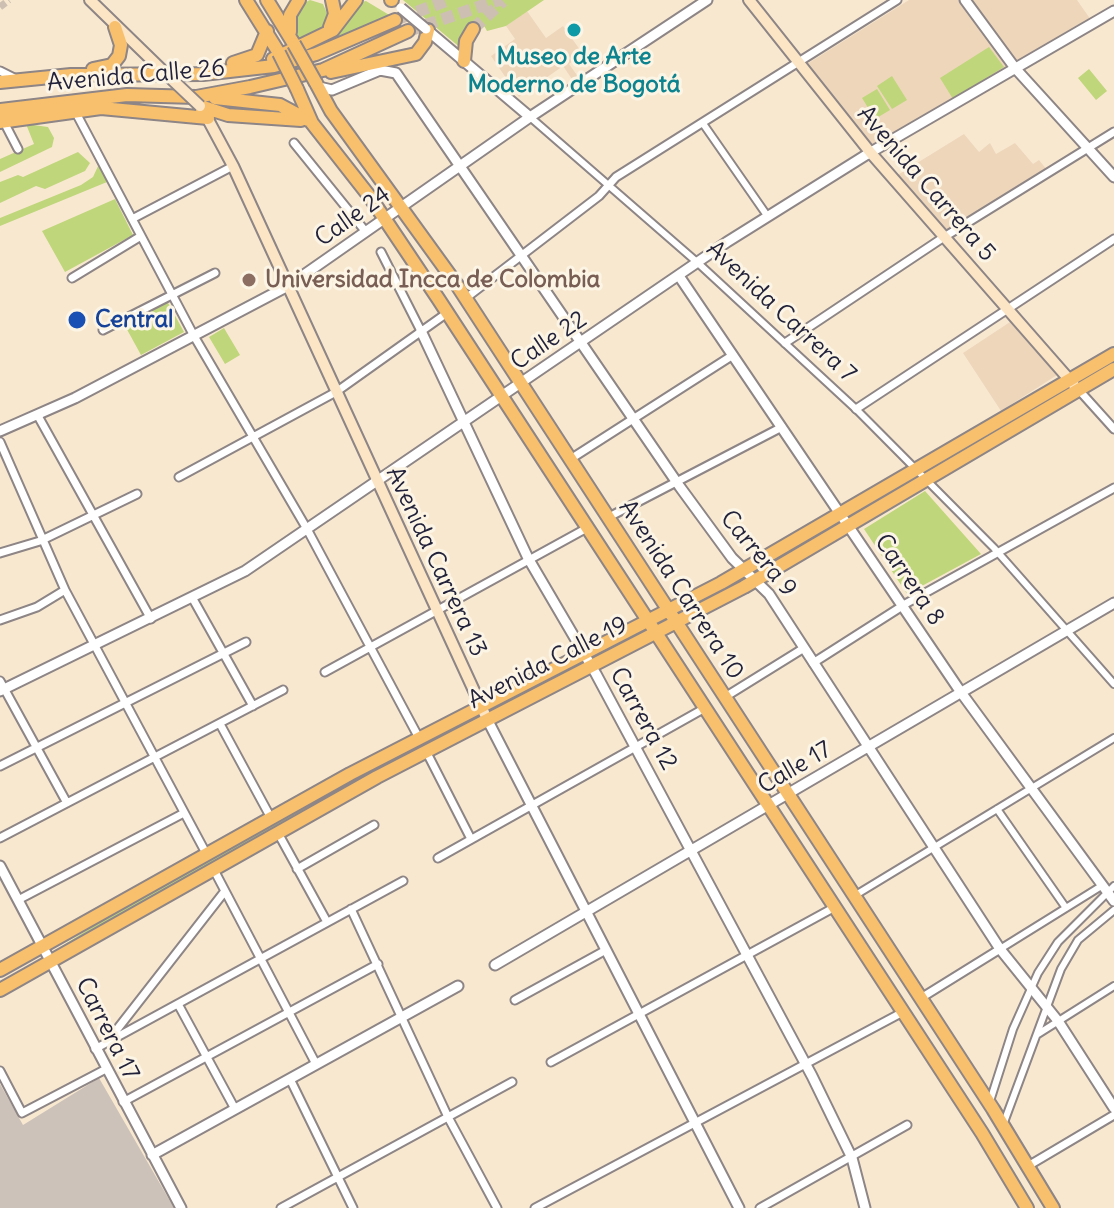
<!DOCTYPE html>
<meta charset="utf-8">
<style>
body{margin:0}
canvas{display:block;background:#f8e8d0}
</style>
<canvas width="1114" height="1208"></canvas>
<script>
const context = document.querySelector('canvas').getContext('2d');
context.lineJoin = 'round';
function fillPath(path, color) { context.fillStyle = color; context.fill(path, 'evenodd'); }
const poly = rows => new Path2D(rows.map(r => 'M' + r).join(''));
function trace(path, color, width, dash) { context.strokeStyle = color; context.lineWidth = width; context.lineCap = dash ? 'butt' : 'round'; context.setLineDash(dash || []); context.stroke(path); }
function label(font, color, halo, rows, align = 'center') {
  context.font = font + ' Delius,sans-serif'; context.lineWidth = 6; context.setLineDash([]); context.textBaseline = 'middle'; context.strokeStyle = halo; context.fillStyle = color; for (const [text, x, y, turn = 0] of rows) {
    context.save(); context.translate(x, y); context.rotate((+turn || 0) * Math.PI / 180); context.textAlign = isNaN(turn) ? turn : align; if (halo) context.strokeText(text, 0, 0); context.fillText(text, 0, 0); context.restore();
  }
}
fillPath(poly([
 [909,0,1077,0,1091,20,871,149,807,64],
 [527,11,546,38,563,26,583,54,569,64,579,78,574,82,563,66,519,97,491,56,515,39,506,26],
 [964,134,979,152,990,143,996,154,1015,143,1033,164,1039,160,1047,170,946,231,896,176],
 [1010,322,1057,375,1001,411,963,353]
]), '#eed6bb');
fillPath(poly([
 [99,1078,174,1208,0,1208,0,1084,23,1125]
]), '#ccc2b9');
fillPath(poly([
 [310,0,323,4,329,18,325,28,307,44,303,37,298,39,294,16,302,4],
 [403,0,544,0,506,26,487,31,482,22,476,25,462,49],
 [366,1,391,16,313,53,311,49,326,40,358,3],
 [989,47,1004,67,953,99,940,78],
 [1089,69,1107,91,1096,100,1078,78],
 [892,76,907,100,892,109,877,86],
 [877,89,890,110,875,119,862,98],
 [26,124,48,127,54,138,52,147,0,172,0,159,34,144],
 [78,152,90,163,85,171,45,189,36,186,0,203,0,182,18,175,23,177],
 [99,164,107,182,0,226,0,218,81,185,93,177],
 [115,199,133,235,65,272,42,231],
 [167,301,184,332,141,355,124,324],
 [224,328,240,355,225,364,209,337],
 [925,491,981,554,907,594,864,529],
 [345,783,347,786,296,819,56,955,54,951,132,902]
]), '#bfd67b');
trace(poly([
 [0,7,9,0]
]), '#cdc0b2', 7, [7, 3.5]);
trace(poly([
 [400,18,449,0],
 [473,29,503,1],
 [408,31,499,0]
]), '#cdc0b2', 12, [12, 6]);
const pedestrian = poly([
 [530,117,698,263,857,410,994,548,1114,684],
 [704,125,766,214],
 [997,809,1066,908],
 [854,896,1114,738],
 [1000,949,1103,885],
 [1038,1034,1114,986],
 [991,1098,1013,1029,1038,973,1058,942,1114,886],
 [1003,1125,1061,969,1078,940,1114,910]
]);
const minor = poly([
 [0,71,16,79],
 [75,111,194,336,307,529,419,738],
 [4,122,18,149],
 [294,143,366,232],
 [132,219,233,166],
 [381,252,421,331],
 [72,278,141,236],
 [466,298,599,196,616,177,897,0],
 [103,330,215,273],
 [785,343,941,239,1114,132],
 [1078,389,1114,429],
 [856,409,1114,239],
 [38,416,151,619],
 [0,442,65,590,207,855],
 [569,460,733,355],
 [179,477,336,392,447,313],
 [607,518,782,427],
 [0,553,40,541,137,494],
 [193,599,253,706],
 [0,620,37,607,65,590],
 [813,663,907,603,1114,488],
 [325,672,587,528],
 [0,681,67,803],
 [725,697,804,648],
 [220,724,271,818],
 [426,751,471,839],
 [0,766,246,642],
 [278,833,327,922],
 [0,838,283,690],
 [438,858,705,708],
 [297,869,374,825],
 [214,870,316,1064],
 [18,900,184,813],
 [351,909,448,1117,497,1208],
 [921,998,1000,949],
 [515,1000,606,950],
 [178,1004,235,1109],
 [108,1041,225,891],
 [95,1049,403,881],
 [551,1062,835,907],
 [0,1071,22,1113,106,1069],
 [290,1079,353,1208],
 [123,1102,378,964],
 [1028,1166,1114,1115],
 [281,1208,512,1082],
 [535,1208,903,1012],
 [760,1208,907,1125]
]);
const tertiary = poly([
 [965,0,1015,68,1114,177],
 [426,29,530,117],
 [319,87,332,90,380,70,396,73,680,487,732,558,769,594,1000,949,1058,1021,1114,1108],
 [679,276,960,691,1114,901],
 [421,331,528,558,596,674,812,1076,852,1158,865,1208],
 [0,431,75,398,288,286,530,117,707,0],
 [0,691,245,571,727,242,866,155,1114,11],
 [487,719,739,1208],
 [0,866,181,1208],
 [495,965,1114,603],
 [152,1155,458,986]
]);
const secondary = poly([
 [90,0,162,70],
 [749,0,870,152,1074,385],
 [204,112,233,166,487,719]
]);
const primary = poly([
 [246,0,279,53],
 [267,0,294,44],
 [391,0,392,0],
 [330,27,335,14,332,0],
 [290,32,290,15,299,0],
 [273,59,333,30,356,0],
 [464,61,466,41,473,29],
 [233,63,257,55,267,31],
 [93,69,112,65,119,56,121,45,115,27],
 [331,72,416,54,425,42,428,30],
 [0,82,71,75,203,74,274,66,316,54,395,20],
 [316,83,331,111,457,285,993,1109,1053,1208],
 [297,89,312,123,370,197,439,300,982,1133,1027,1208],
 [215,98,280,105,308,120],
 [200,106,228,115,301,120],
 [0,110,127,95,196,97,250,87,323,70,408,31],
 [0,122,101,108,208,118],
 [0,970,350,774,721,583,1114,354],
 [0,990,377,777,744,587,1114,369]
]);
trace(pedestrian, '#8d8586', 10);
trace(minor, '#8d8586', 11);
trace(tertiary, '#8d8586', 13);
trace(secondary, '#8d8586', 14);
trace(primary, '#8d8586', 16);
trace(pedestrian, '#fff', 6);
trace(minor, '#fff', 7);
trace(tertiary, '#fff', 9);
trace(secondary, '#fce5c4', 10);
trace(primary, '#f8bf6c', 12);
const tertiaryBridge = poly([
 [401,8,426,29]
]);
const secondaryBridge = poly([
 [162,70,200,106]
]);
const primaryBridge = poly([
 [294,44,316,83],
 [279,53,297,89]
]);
trace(tertiaryBridge, '#8d8586', 13, []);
trace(secondaryBridge, '#8d8586', 14, []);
trace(primaryBridge, '#8d8586', 16, []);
trace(tertiaryBridge, '#fff', 9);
trace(secondaryBridge, '#fce5c4', 10);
trace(primaryBridge, '#f8bf6c', 12);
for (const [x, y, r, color] of [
 [574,30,8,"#0f9aa8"],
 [249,280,8,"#8d6e63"],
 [77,320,10,"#1a4fb4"]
]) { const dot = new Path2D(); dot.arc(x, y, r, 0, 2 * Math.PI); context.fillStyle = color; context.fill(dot); trace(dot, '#fcf5e5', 3); }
label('bold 24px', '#0d838f', '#fcf5e5', [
 ["Museo de Arte",574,57],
 ["Moderno de Bogotá",574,85]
]);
label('24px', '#22223b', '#fcf5e5', [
 ["Avenida Calle 26",136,76,-5],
 ["Avenida Carrera 5",926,184,49],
 ["Calle 24",353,217,-35],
 ["Avenida Carrera 7",781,312,43],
 ["Calle 22",549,341,-34],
 ["Carrera 9",758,554,50],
 ["Avenida Carrera 13",436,562,65],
 ["Carrera 8",909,580,56],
 ["Avenida Carrera 10",681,590,57],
 ["Avenida Calle 19",548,663,-27],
 ["Carrera 12",643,719,61],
 ["Calle 17",795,768,-30],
 ["Carrera 17",107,1029,63]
]);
label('bold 24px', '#785e54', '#fcf5e5', [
 ["Universidad Incca de Colombia",265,280]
], 'left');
label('bold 24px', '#164399', '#fcf5e5', [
 ["Central",95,320]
], 'left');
</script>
